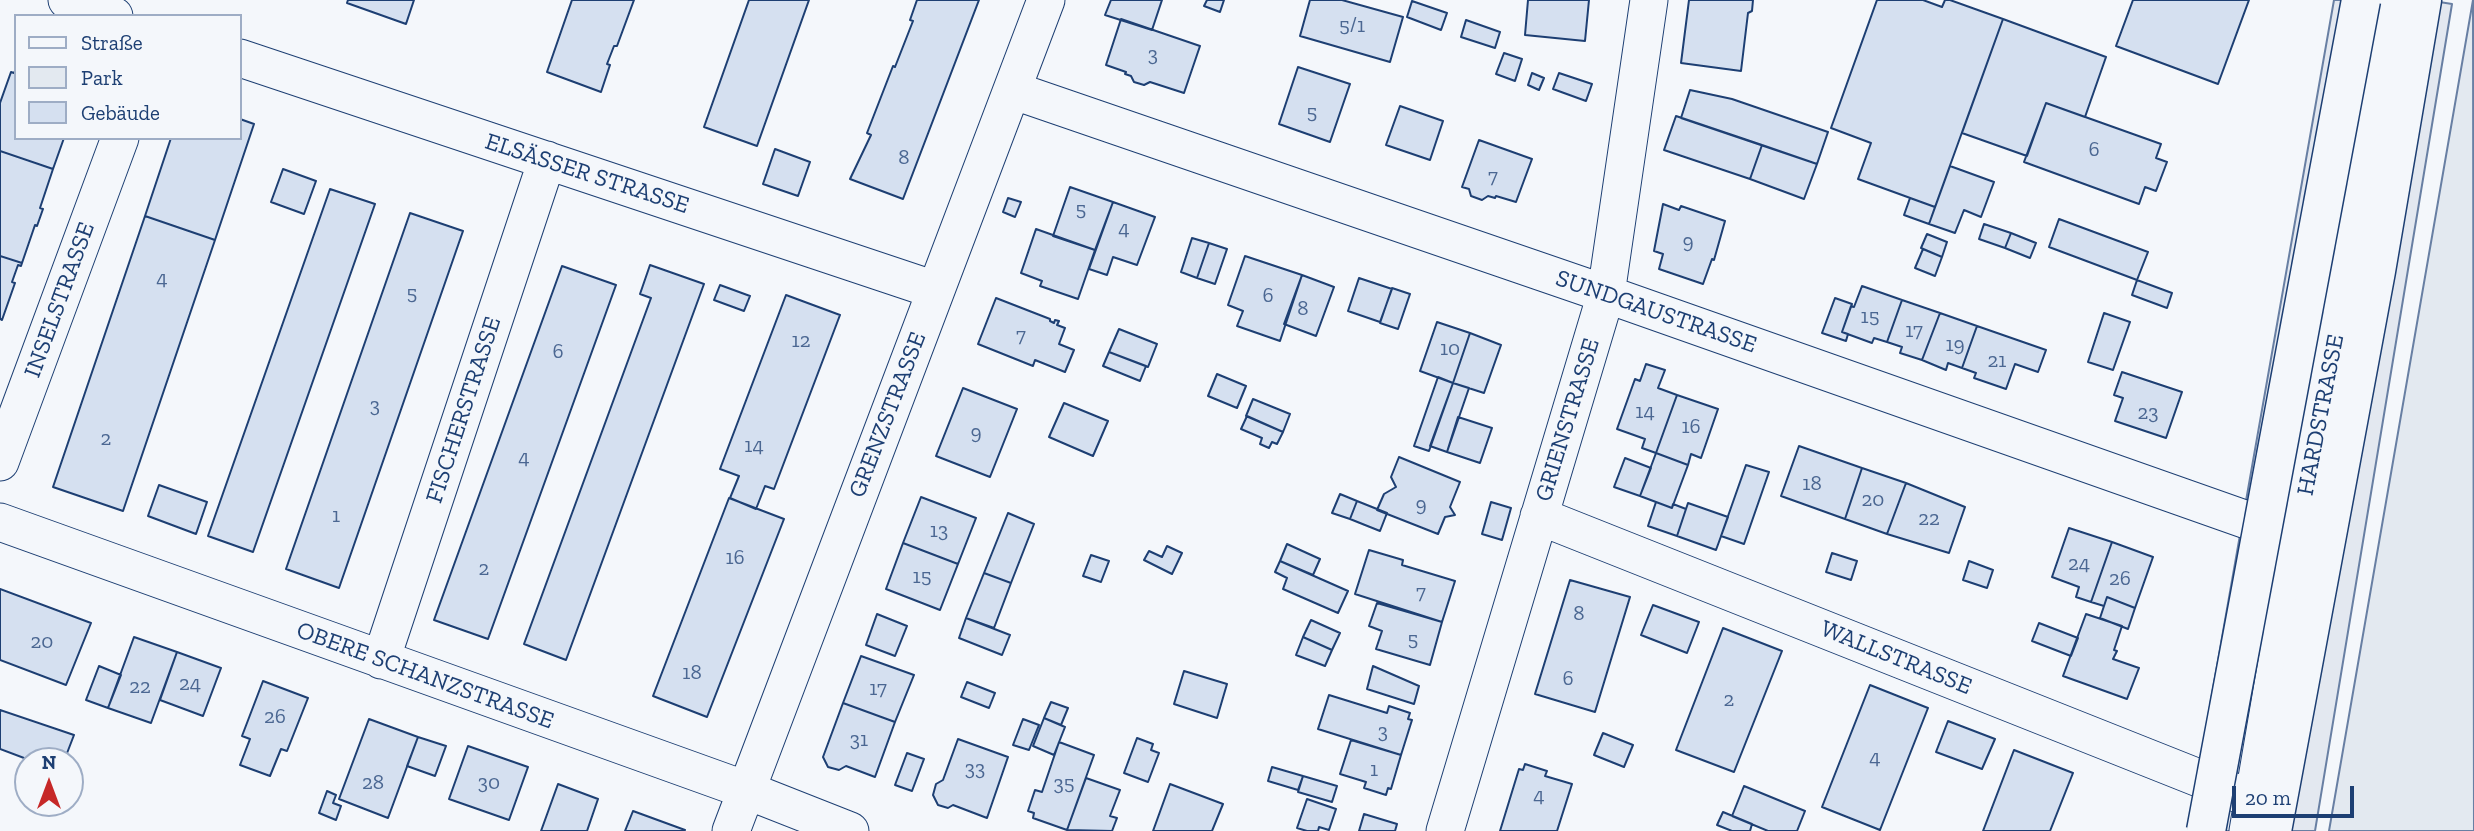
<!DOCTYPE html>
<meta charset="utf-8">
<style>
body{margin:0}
#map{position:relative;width:2474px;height:831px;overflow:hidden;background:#f4f7fb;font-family:"Zilla Slab",serif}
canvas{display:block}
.legend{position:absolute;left:14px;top:14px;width:228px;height:126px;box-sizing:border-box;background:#f4f7fb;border:2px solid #9eadc5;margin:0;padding:9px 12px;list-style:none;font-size:21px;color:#1d3f73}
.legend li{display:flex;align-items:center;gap:14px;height:35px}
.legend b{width:35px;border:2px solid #9eadc5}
.north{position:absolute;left:14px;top:747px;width:70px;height:70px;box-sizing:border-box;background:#f4f7fb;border:2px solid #9eadc5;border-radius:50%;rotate:0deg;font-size:19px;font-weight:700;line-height:28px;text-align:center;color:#1d3f73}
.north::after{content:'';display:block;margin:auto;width:24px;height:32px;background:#c62828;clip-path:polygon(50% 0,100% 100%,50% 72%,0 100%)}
.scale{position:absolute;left:2232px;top:786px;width:122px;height:32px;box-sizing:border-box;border:4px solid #1d3f73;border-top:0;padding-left:9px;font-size:21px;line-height:24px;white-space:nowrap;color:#1d3f73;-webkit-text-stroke:5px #f4f7fb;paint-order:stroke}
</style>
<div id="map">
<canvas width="2474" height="831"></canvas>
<ul class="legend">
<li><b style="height:9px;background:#f4f7fb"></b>Straße</li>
<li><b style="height:19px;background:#e3e9f0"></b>Park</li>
<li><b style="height:19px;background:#d5e0f0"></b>Gebäude</li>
</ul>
<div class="north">N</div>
<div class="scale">20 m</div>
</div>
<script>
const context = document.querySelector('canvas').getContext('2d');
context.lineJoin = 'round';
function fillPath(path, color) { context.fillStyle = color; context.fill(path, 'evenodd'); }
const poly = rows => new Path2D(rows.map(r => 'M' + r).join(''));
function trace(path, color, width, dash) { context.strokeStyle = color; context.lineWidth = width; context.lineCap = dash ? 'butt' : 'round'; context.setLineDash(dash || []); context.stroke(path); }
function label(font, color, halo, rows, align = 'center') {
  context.font = font + ' "Zilla Slab",serif'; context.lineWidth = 5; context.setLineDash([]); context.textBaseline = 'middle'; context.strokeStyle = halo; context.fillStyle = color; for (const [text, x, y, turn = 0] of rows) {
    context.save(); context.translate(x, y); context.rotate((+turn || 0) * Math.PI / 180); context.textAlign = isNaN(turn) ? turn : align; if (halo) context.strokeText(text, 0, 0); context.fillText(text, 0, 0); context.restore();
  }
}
const green = poly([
 [2473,0,2474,831,2329,831,2473,0]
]);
fillPath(green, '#e3e9f0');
trace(green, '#687fa3', 2);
const parking = poly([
 [2334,0,2427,0,2452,4,2315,831,2188,831,2334,0]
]);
fillPath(parking, '#e3e8f0');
trace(parking, '#687fa3', 2);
const building = poly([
 [348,0,414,0,406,24,347,3,348,0],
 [572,0,634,0,617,46,614,46,607,64,610,65,601,92,547,72,572,0],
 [749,0,809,0,757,146,704,127,749,0],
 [917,0,979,0,903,199,850,179,871,135,867,133,893,66,895,67,913,21,910,20,917,0],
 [1111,0,1162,0,1152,30,1105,15,1111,0],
 [1207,0,1224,0,1220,12,1204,6,1207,0],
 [1310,0,1342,0,1403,17,1390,62,1300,36,1310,0],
 [1528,0,1589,0,1585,41,1525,35,1528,0],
 [1689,0,1753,0,1752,11,1748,13,1741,71,1681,63,1689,0],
 [1877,0,1923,0,1942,7,1945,0,1950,0,2003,19,1935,207,1858,179,1871,143,1831,128,1877,0],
 [2133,0,2249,0,2218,84,2116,46,2133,0],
 [1412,1,1447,13,1441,30,1407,17,1412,1],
 [1121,19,1200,46,1184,93,1150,82,1144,85,1134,82,1131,76,1125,74,1126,72,1106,65,1121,19],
 [2003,19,2106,57,2085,117,2046,103,2027,156,1962,133,2003,19],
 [1466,20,1500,32,1495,48,1461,37,1466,20],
 [1504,53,1522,59,1515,81,1496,74,1504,53],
 [1298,67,1350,84,1330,142,1279,124,1298,67],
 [16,69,16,138,64,138,53,169,0,151,0,103,11,72,14,73,16,69],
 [1532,73,1544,78,1539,90,1528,85,1532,73],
 [1559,73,1592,84,1586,101,1553,89,1559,73],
 [1690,90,1732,99,1828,132,1817,164,1681,118,1690,90],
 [2046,103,2161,144,2156,158,2167,162,2156,191,2145,187,2139,204,2024,162,2046,103],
 [1400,106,1443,121,1430,160,1386,145,1400,106],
 [1676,116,1762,145,1750,179,1664,150,1676,116],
 [240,119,254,124,215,240,145,216,171,138,240,138,240,119],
 [1479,140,1532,159,1516,202,1496,196,1495,198,1488,196,1482,200,1471,196,1469,189,1462,187,1479,140],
 [1762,145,1817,164,1804,199,1750,179,1762,145],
 [775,149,810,162,798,196,763,184,775,149],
 [0,151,53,169,40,208,43,209,37,226,35,225,22,263,0,256,0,151],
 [1950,166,1994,182,1981,217,1964,210,1955,233,1929,224,1950,166],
 [283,169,316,181,304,214,271,202,283,169],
 [1070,187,1113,202,1095,250,1053,236,1070,187],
 [330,189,375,204,253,552,208,536,330,189],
 [1008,198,1021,202,1015,217,1003,212,1008,198],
 [1910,198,1935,207,1929,224,1904,215,1910,198],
 [1113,202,1155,217,1137,265,1113,257,1107,275,1089,269,1113,202],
 [1663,204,1679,210,1681,206,1725,221,1714,260,1712,259,1703,284,1659,269,1663,254,1654,251,1663,204],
 [410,213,463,231,339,588,286,569,410,213],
 [145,216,215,240,123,511,53,487,145,216],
 [2059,219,2148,252,2137,280,2049,247,2059,219],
 [1984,224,2011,233,2005,248,1979,239,1984,224],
 [1036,229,1095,250,1078,299,1040,286,1042,281,1021,273,1036,229],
 [2011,233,2036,243,2030,258,2005,248,2011,233],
 [1927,234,1947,242,1942,257,1921,248,1927,234],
 [1192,238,1209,243,1197,278,1181,272,1192,238],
 [1209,243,1227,249,1215,284,1197,278,1209,243],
 [1923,249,1942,257,1935,276,1915,268,1923,249],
 [0,256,22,263,21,266,18,265,12,282,15,283,2,320,0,319,0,256],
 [1245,256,1302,275,1280,341,1237,326,1243,311,1228,305,1245,256],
 [650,265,704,284,566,660,524,644,651,298,640,294,650,265],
 [562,266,616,285,488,639,434,620,562,266],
 [1302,275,1334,287,1316,336,1284,324,1302,275],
 [1359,278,1392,289,1380,322,1348,311,1359,278],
 [2137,280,2172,293,2167,308,2132,295,2137,280],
 [720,285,750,296,744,311,714,300,720,285],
 [1862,286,1902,300,1887,342,1874,338,1872,343,1842,332,1851,306,1854,307,1862,286],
 [1392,288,1410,294,1398,329,1380,323,1392,288],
 [786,295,840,315,774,489,765,486,756,509,730,498,739,476,720,469,786,295],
 [996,298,1050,319,1050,321,1054,323,1055,320,1059,321,1057,325,1065,328,1059,344,1074,350,1065,372,1035,360,1033,366,978,344,996,298],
 [1835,298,1852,304,1842,332,1848,334,1846,341,1822,333,1835,298],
 [1902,300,1940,313,1922,360,1900,353,1902,347,1887,342,1902,300],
 [1940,313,1977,326,1962,368,1948,363,1946,370,1922,360,1940,313],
 [2104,313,2130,322,2113,370,2088,362,2104,313],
 [1437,322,1470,333,1453,383,1420,371,1437,322],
 [1977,326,2046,350,2038,372,2015,364,2006,389,1974,378,1976,373,1962,368,1977,326],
 [1119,329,1157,344,1148,367,1109,352,1119,329],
 [1470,333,1501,345,1484,393,1453,383,1470,333],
 [1109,352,1146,366,1140,381,1103,366,1109,352],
 [1646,364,1665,370,1658,388,1677,395,1656,453,1642,448,1645,439,1617,429,1635,379,1640,381,1646,364],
 [2122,372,2182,392,2166,438,2115,421,2123,398,2114,395,2122,372],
 [1217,374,1246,386,1237,408,1208,396,1217,374],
 [1438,377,1453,383,1429,451,1414,446,1438,377],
 [1453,383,1469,388,1447,452,1430,446,1453,383],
 [963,388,1017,409,990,477,936,456,963,388],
 [1677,395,1718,409,1701,458,1691,454,1688,465,1656,453,1677,395],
 [1253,399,1290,414,1283,432,1246,416,1253,399],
 [1064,403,1108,421,1093,456,1049,437,1064,403],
 [1247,416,1283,432,1277,444,1272,442,1269,448,1260,444,1262,438,1241,429,1247,416],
 [1458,417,1492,428,1480,463,1447,452,1458,417],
 [1799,446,1862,468,1845,519,1781,496,1799,446],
 [1656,453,1688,465,1672,508,1640,496,1656,453],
 [1399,457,1460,482,1450,507,1455,515,1445,517,1438,534,1377,510,1384,494,1396,487,1391,477,1399,457],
 [1625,458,1651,468,1640,496,1614,487,1625,458],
 [1746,465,1769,472,1744,544,1721,536,1746,465],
 [1862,468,1906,483,1887,534,1845,519,1862,468],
 [1906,483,1965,507,1949,553,1887,534,1906,483],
 [159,485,207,502,196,534,148,516,159,485],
 [1340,494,1357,501,1350,519,1332,513,1340,494],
 [921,497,976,518,958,564,903,543,921,497],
 [729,498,784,519,707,717,653,696,729,498],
 [1357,501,1387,513,1380,531,1350,519,1357,501],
 [1491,502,1511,508,1502,540,1482,534,1491,502],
 [1656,502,1672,508,1673,504,1686,509,1677,536,1648,526,1656,502],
 [1688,503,1728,517,1716,550,1677,536,1688,503],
 [1008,513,1034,524,1011,583,984,573,1008,513],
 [2069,528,2112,542,2091,602,2076,597,2079,587,2052,577,2069,528],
 [2112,542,2153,557,2135,608,2107,597,2104,606,2091,602,2112,542],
 [903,543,958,564,940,610,886,589,903,543],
 [1287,544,1320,559,1313,575,1280,561,1287,544],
 [1167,546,1182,553,1172,574,1144,560,1149,551,1162,557,1167,546],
 [1369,550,1403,560,1402,565,1455,581,1442,622,1355,594,1369,550],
 [1832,553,1857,561,1851,580,1826,572,1832,553],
 [1091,555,1109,561,1101,582,1083,576,1091,555],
 [1280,561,1348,591,1338,613,1283,589,1287,578,1275,572,1280,561],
 [1969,561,1993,570,1987,588,1963,580,1969,561],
 [984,573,1011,583,994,628,966,618,984,573],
 [1570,580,1630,597,1595,712,1535,694,1570,580],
 [0,589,91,623,66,685,0,660,0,589],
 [2107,597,2135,608,2128,629,2100,618,2107,597],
 [1377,603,1442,622,1430,665,1376,649,1382,631,1369,626,1377,603],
 [1653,605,1699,622,1687,653,1641,635,1653,605],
 [877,614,907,626,895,656,866,645,877,614],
 [2086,614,2122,626,2114,650,2117,651,2113,659,2139,668,2127,699,2063,676,2086,614],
 [966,618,1010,635,1002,655,959,638,966,618],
 [1311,620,1340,633,1332,650,1303,637,1311,620],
 [2039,623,2078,638,2071,656,2032,641,2039,623],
 [1723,628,1782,651,1734,772,1676,750,1723,628],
 [134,637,177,652,151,723,108,708,134,637],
 [1303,637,1332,650,1325,666,1296,655,1303,637],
 [177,652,221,668,203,716,160,700,177,652],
 [861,656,914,675,895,722,843,703,861,656],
 [99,666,121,675,108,708,86,700,99,666],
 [1373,666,1419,686,1414,704,1367,689,1373,666],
 [1184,671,1227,684,1217,718,1174,704,1184,671],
 [263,681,308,698,287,751,281,749,270,776,240,765,250,739,242,736,263,681],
 [967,682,995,693,989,708,961,697,967,682],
 [1870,685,1928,708,1880,830,1822,807,1870,685],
 [1329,695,1387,713,1389,706,1410,713,1408,719,1412,720,1401,755,1318,729,1329,695],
 [1051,702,1068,708,1061,725,1044,718,1051,702],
 [843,703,895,722,875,777,846,766,839,770,828,767,823,757,843,703],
 [0,710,74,735,64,761,32,761,0,749,0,710],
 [1044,718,1065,727,1054,755,1033,746,1044,718],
 [369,719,418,737,388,818,339,799,369,719],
 [1023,719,1039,725,1029,750,1013,745,1023,719],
 [1948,721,1995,739,1982,769,1936,752,1948,721],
 [1603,733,1633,745,1624,767,1594,755,1603,733],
 [418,737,446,746,435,776,407,766,418,737],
 [1137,738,1153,744,1151,750,1159,753,1148,782,1124,773,1137,738],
 [958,739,1008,757,987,818,953,805,948,808,938,805,933,795,936,784,943,780,958,739],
 [1351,740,1401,755,1391,789,1388,788,1386,795,1364,788,1366,782,1340,774,1351,740],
 [1059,742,1094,755,1067,830,1033,818,1034,813,1028,811,1035,790,1042,792,1059,742],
 [468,746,528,767,509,820,449,799,468,746],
 [2014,750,2073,773,2050,831,1983,831,2014,750],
 [907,753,924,759,912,791,895,785,907,753],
 [1525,764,1547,771,1545,776,1572,784,1557,831,1500,831,1519,769,1523,770,1525,764],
 [1272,767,1303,776,1298,790,1268,781,1272,767],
 [1303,776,1337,786,1332,802,1298,792,1303,776],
 [1086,778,1120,790,1110,816,1117,818,1112,831,1067,830,1086,778],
 [558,784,598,799,587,831,541,831,558,784],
 [1170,784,1223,804,1212,831,1153,831,1170,784],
 [1744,786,1805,811,1797,831,1768,831,1732,816,1744,786],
 [327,791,336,795,333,803,341,806,336,820,319,813,327,791],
 [1307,799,1336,809,1329,830,1319,827,1318,831,1307,831,1297,828,1307,799],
 [633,811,685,830,684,831,625,831,633,811],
 [1723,812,1752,824,1750,831,1732,831,1717,825,1723,812],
 [1364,814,1397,824,1395,831,1359,831,1364,814]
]);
fillPath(building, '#d5e0f0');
trace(building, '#1d3f73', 2);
const minor = poly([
 [67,0,114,16],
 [240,58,935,290],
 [1012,90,1606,294,2298,538],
 [0,462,120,138],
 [1539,516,2244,796],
 [0,522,746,790,850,831],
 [381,660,547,160],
 [731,831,1046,0],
 [1445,831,1606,294,1649,0],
 [2248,831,2298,538,2398,0]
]);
const motorway = poly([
 [2272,831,2376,271,2422,0]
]);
trace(minor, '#1d3f73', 39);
trace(motorway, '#1d3f73', 41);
trace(minor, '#f4f7fb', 37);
trace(motorway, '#f4f7fb', 38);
const motorwayBridge = poly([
 [2206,831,2361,0]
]);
trace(motorwayBridge, '#1d3f73', 41, []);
trace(motorwayBridge, '#f4f7fb', 38);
label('21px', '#4b6792', null, [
 ["5/1",1352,26],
 ["3",1153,55],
 ["5",1312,113],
 ["6",2094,150],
 ["8",904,158],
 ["7",1493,177],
 ["5",1081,210],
 ["4",1124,229],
 ["9",1688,242],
 ["4",162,279],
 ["5",412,294],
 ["6",1268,296],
 ["8",1303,309],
 ["15",1870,317],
 ["17",1914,331],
 ["7",1021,336],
 ["12",801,341],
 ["19",1955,345],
 ["10",1450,349],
 ["6",558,352],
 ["21",1997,361],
 ["3",375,406],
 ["14",1645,412],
 ["23",2148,413],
 ["16",1691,427],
 ["9",976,433],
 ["2",106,439],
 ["14",754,446],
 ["4",524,458],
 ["18",1812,484],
 ["20",1873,500],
 ["9",1421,505],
 ["1",336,516],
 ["22",1929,519],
 ["13",939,531],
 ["16",735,558],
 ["24",2079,564],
 ["2",484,569],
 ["15",922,577],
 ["26",2120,579],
 ["7",1421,593],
 ["8",1579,614],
 ["5",1413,640],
 ["20",42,642],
 ["18",692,673],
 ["6",1568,679],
 ["24",190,684],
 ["22",140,687],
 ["17",878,689],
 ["2",1729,700],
 ["26",275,717],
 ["3",1383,732],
 ["31",859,740],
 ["4",1875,758],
 ["33",975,769],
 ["1",1374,770],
 ["28",373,783],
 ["30",489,783],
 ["35",1064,784],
 ["4",1539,796]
]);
label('24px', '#1d3f73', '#f4f7fb', [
 ["ELSÄSSER STRASSE",587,174,18],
 ["INSELSTRASSE",60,300,-70],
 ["SUNDGAUSTRASSE",1656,312,19],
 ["FISCHERSTRASSE",464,410,-72],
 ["GRENZSTRASSE",888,415,-69],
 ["HARDSTRASSE",2321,415,-79],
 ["GRIENSTRASSE",1568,420,-73],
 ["WALLSTRASSE",1896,658,22],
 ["OBERE SCHANZSTRASSE",425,676,20]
]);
</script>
